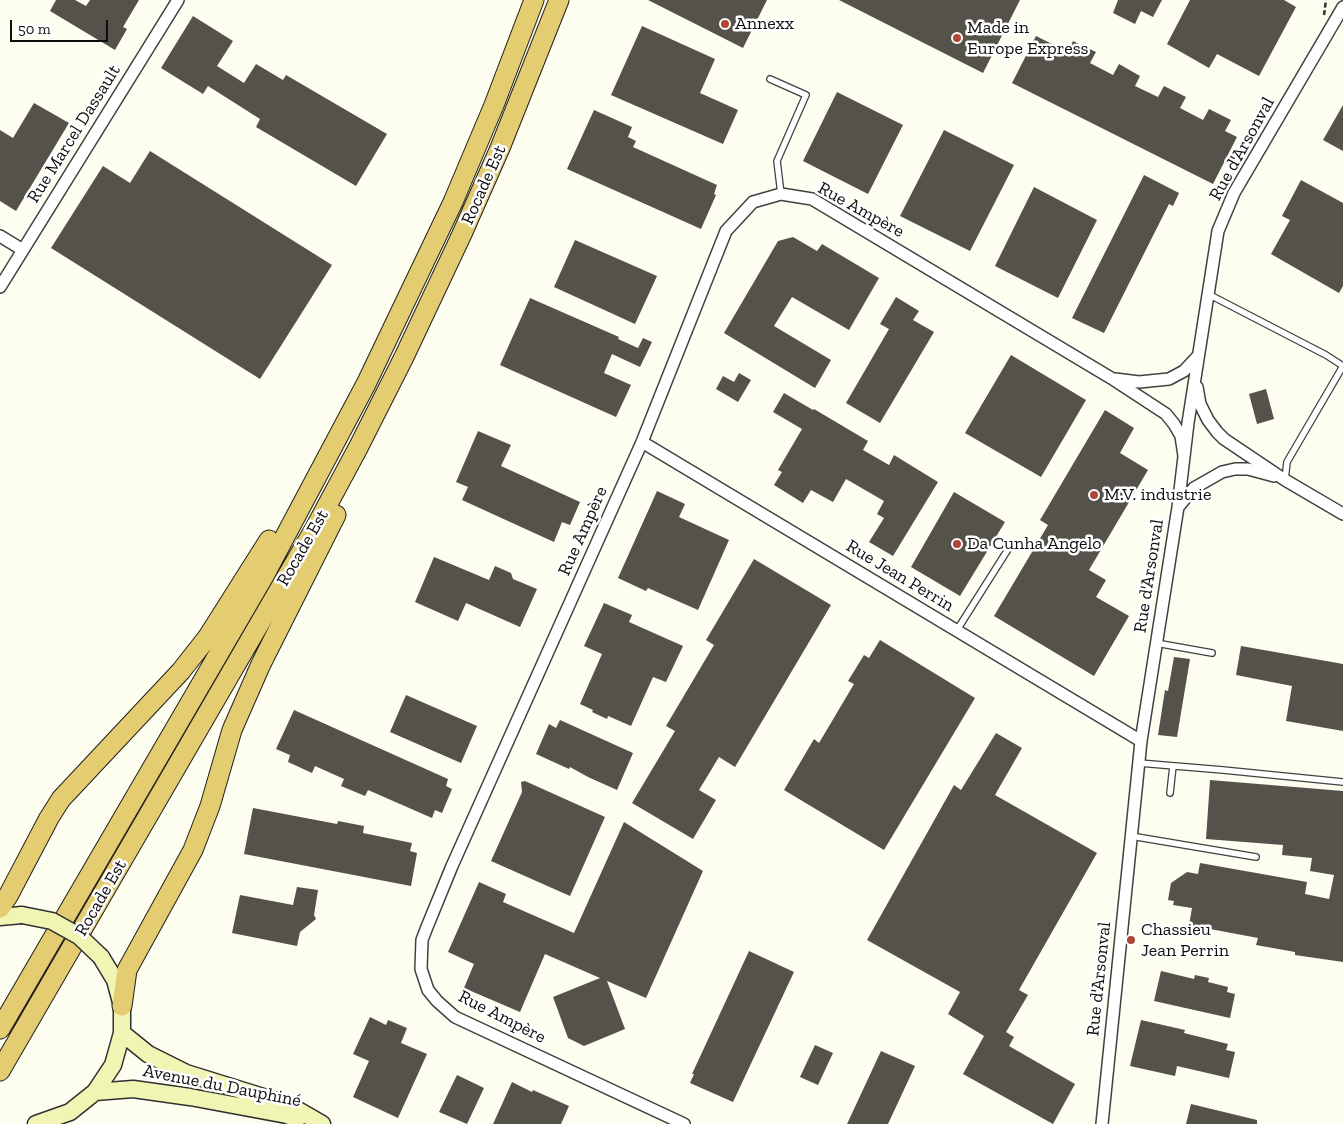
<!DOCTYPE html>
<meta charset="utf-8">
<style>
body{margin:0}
#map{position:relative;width:1343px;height:1124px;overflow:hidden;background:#fdfdf0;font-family:"Zilla Slab",serif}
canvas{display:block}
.scale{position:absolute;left:10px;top:20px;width:98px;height:22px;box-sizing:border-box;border:2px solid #0e0e0e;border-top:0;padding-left:6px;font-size:15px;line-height:18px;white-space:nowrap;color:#0e0e0e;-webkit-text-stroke:4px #fff;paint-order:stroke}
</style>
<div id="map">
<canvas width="1343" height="1124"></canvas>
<div class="scale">50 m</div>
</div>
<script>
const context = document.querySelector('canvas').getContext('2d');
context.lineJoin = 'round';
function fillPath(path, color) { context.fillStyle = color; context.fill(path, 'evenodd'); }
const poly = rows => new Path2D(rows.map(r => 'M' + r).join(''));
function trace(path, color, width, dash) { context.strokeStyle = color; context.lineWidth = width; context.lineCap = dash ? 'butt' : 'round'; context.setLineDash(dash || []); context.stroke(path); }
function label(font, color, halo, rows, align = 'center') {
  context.font = font + ' "Zilla Slab",serif'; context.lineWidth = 5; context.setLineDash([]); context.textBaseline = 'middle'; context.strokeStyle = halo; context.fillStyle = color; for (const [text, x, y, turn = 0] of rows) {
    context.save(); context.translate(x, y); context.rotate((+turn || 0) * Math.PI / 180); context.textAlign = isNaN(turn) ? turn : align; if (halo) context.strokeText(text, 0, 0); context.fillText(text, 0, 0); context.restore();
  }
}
fillPath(poly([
 [56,0,75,0,86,6,90,0,139,0,123,27,127,29,115,50,50,11],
 [648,0,767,0,743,48],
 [839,0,1020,0,983,73],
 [1118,0,1162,0,1153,17,1141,11,1135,24,1113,13],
 [1190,0,1284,0,1296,7,1259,76,1217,54,1209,68,1167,44],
 [193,16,233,41,217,66,244,83,256,64,283,80,286,75,387,134,356,186,256,127,260,119,208,86,203,94,161,68],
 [642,26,715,59,700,93,738,110,723,144,611,95],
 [1036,36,1068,52,1073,41,1096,52,1090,63,1113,75,1119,64,1140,76,1135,86,1158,97,1164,86,1186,97,1180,108,1203,120,1209,109,1231,120,1225,131,1237,137,1213,184,1012,83],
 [837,92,903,125,868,194,803,161],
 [34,103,69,123,16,211,0,201,0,130,13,138],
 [1343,105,1343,151,1323,140],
 [594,110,632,127,628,137,636,141,633,147,717,185,714,194,716,195,701,229,567,169],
 [944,130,1014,165,970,251,900,216],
 [150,151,332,265,260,379,51,248,103,166,130,183],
 [1144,175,1179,193,1173,206,1169,204,1104,333,1072,318],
 [1301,180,1343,203,1343,286,1339,293,1271,254,1290,220,1282,216],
 [1034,187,1097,220,1058,298,995,266],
 [793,237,817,251,822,244,879,278,849,330,792,297,774,326,831,360,815,388,724,333,778,241],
 [575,240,657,276,635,324,554,287],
 [896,297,919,311,913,320,934,332,880,423,846,403,889,329,880,324],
 [530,298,619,337,618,339,638,348,643,338,652,342,640,367,612,354,604,373,631,385,616,417,500,365],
 [1011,355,1086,400,1041,477,965,433],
 [739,373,751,380,738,402,716,389,723,376,734,382],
 [1266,389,1274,419,1257,424,1249,394],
 [784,393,813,410,814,409,868,441,863,450,889,465,894,455,938,482,893,556,869,542,884,518,877,514,884,501,846,479,833,502,811,490,803,503,774,485,782,472,778,470,802,429,773,412],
 [1105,410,1134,428,1120,453,1148,470,1089,570,1106,580,1096,597,1129,616,1094,676,994,616,1048,525,1040,520],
 [478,431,511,445,501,466,580,502,570,525,562,522,554,542,462,500,468,487,456,482],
 [657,491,685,504,679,517,729,540,698,610,648,588,646,591,618,578],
 [954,492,1005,522,960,596,911,567],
 [434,557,489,580,495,566,511,573,513,579,537,589,520,627,466,603,458,621,415,602],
 [754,559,831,605,735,767,719,757,699,790,716,800,693,839,632,803,675,731,666,726,714,645,706,640],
 [604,603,632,615,629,622,683,646,666,682,653,677,631,726,608,716,607,719,592,712,593,710,580,704,602,654,584,646],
 [880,640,975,698,884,850,784,790,814,739,819,743,854,684,848,681,864,655,869,658],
 [1241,646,1343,664,1343,731,1286,721,1292,686,1236,675],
 [1174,657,1190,659,1177,737,1158,735,1165,690,1168,691],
 [406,695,477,726,461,763,390,732],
 [294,710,448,779,446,786,452,789,442,813,435,810,432,818,368,790,365,796,341,786,344,779,315,766,312,773,288,762,290,755,276,749],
 [560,720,633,753,617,790,588,777,570,767,569,769,536,754,549,724,556,728],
 [996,733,1022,748,995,795,1097,853,1019,990,1028,995,1006,1032,1014,1037,1009,1046,1075,1084,1053,1124,963,1074,984,1036,948,1014,960,992,867,940,954,785,961,790],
 [1210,780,1343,791,1343,962,1295,955,1295,952,1256,945,1258,938,1189,925,1192,908,1173,905,1174,901,1168,900,1171,883,1187,872,1198,874,1200,863,1307,882,1305,894,1329,899,1334,875,1310,871,1312,858,1282,855,1283,845,1206,839],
 [525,781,605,817,570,896,491,861,522,792,521,782],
 [253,808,337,824,338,821,364,826,363,833,412,843,410,851,417,853,411,886,244,854],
 [624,822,703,871,646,998,607,981,625,1029,584,1046,568,1038,553,997,600,978,545,954,520,1012,464,988,474,964,448,952,479,882,506,894,503,902,574,933],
 [297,887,318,890,314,915,316,919,300,932,297,946,232,933,240,895,293,905],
 [749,951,794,972,733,1102,690,1083,694,1074,692,1074],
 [1161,971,1194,979,1195,975,1209,978,1208,982,1228,987,1227,992,1235,994,1230,1018,1154,1001],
 [370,1017,386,1025,388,1020,407,1028,401,1043,427,1054,398,1118,353,1097,369,1061,353,1054],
 [1141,1020,1185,1030,1184,1033,1228,1044,1226,1050,1235,1052,1229,1078,1177,1066,1175,1076,1130,1066],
 [815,1045,833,1053,818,1085,800,1077],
 [881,1051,915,1066,888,1124,847,1124],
 [457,1075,484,1088,467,1124,439,1112],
 [512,1082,532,1092,533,1090,569,1106,561,1124,493,1124],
 [1191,1104,1257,1120,1257,1124,1186,1124]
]), '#55514b');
const service = poly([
 [770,79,806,95,777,161,781,194],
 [1208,294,1326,355,1343,366,1287,462,1285,480],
 [957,630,1012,543],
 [1156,643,1212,653],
 [1139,763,1223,770,1343,782],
 [1170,793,1173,766],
 [1131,836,1256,857]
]);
const minor = poly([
 [0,236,23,250],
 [0,287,178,0],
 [1115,379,1139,382,1169,379,1184,371,1197,357],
 [1197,387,1200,404,1208,420,1217,432,1224,439,1285,480,1343,514],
 [642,442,1141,741],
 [1179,506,1194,488,1222,472,1235,469,1248,469,1274,476],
 [684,1124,455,1017,437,1001,428,990,421,969,422,940,427,927,452,866,642,442,726,231,753,202,781,194,812,199,1111,378,1166,414,1174,424,1181,436,1184,456],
 [1102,1124,1141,741,1178,507,1188,423,1218,231,1234,193,1343,7]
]);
const secondary = poly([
 [0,917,22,915],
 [122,1033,148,1054,186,1073,289,1105,322,1124],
 [95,1092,133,1089,190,1097,287,1115,297,1119],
 [36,1124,70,1112,95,1092,113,1065,122,1033,122,1006,115,980,101,957]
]);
const trunk = poly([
 [0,908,8,896,49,818,61,799,181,671,207,638,269,540],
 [122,1006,127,970,193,850,210,806,232,730,261,664,336,515],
 [0,1029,264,576,366,384,453,202,494,105,534,0],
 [0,1071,315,528,358,448,404,357,462,234,500,148,559,0]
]);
trace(service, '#414141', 8);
trace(minor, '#414141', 14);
trace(secondary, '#303030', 19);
trace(trunk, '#1f1f1f', 21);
trace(poly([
 [1324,15,1326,0]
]), '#303030', 2.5, [5, 2.5]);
trace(service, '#fff', 5.5);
trace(minor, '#fff', 11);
trace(secondary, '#f0f5b3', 16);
trace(trunk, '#e4cc70', 19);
const secondaryBridge = poly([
 [22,915,52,921,79,936,101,957]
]);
trace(secondaryBridge, '#303030', 19, []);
trace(secondaryBridge, '#f0f5b3', 16);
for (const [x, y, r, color] of [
 [725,24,5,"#ac4837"],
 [957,38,5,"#ac4837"],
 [1094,495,5,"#ac4837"],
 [957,544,5,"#ac4837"],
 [1131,940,5,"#ac4837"]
]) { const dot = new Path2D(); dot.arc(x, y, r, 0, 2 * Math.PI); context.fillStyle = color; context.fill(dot); trace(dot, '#fff', 2); }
label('18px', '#0e0e0e', '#fff', [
 ["Annexx",735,24],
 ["Made in",967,28],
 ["Europe Express",967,49],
 ["M.V. industrie",1104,495],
 ["Da Cunha Angelo",967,544],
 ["Chassieu",1141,930],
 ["Jean Perrin",1141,951]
], 'left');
label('18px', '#0e0e0e', '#fff', [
 ["Rue Marcel Dassault",74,134,-58],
 ["Rue d'Arsonval",1242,149,-61],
 ["Rocade Est",484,185,-66],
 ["Rue Ampère",861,210,29],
 ["Rue Ampère",583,531,-66],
 ["Rocade Est",303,548,-60],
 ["Rue Jean Perrin",900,576,31],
 ["Rue d'Arsonval",1149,576,-81],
 ["Rocade Est",101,898,-60],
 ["Rue d'Arsonval",1099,979,-84],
 ["Rue Ampère",502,1017,27],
 ["Avenue du Dauphiné",222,1086,11]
]);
</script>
